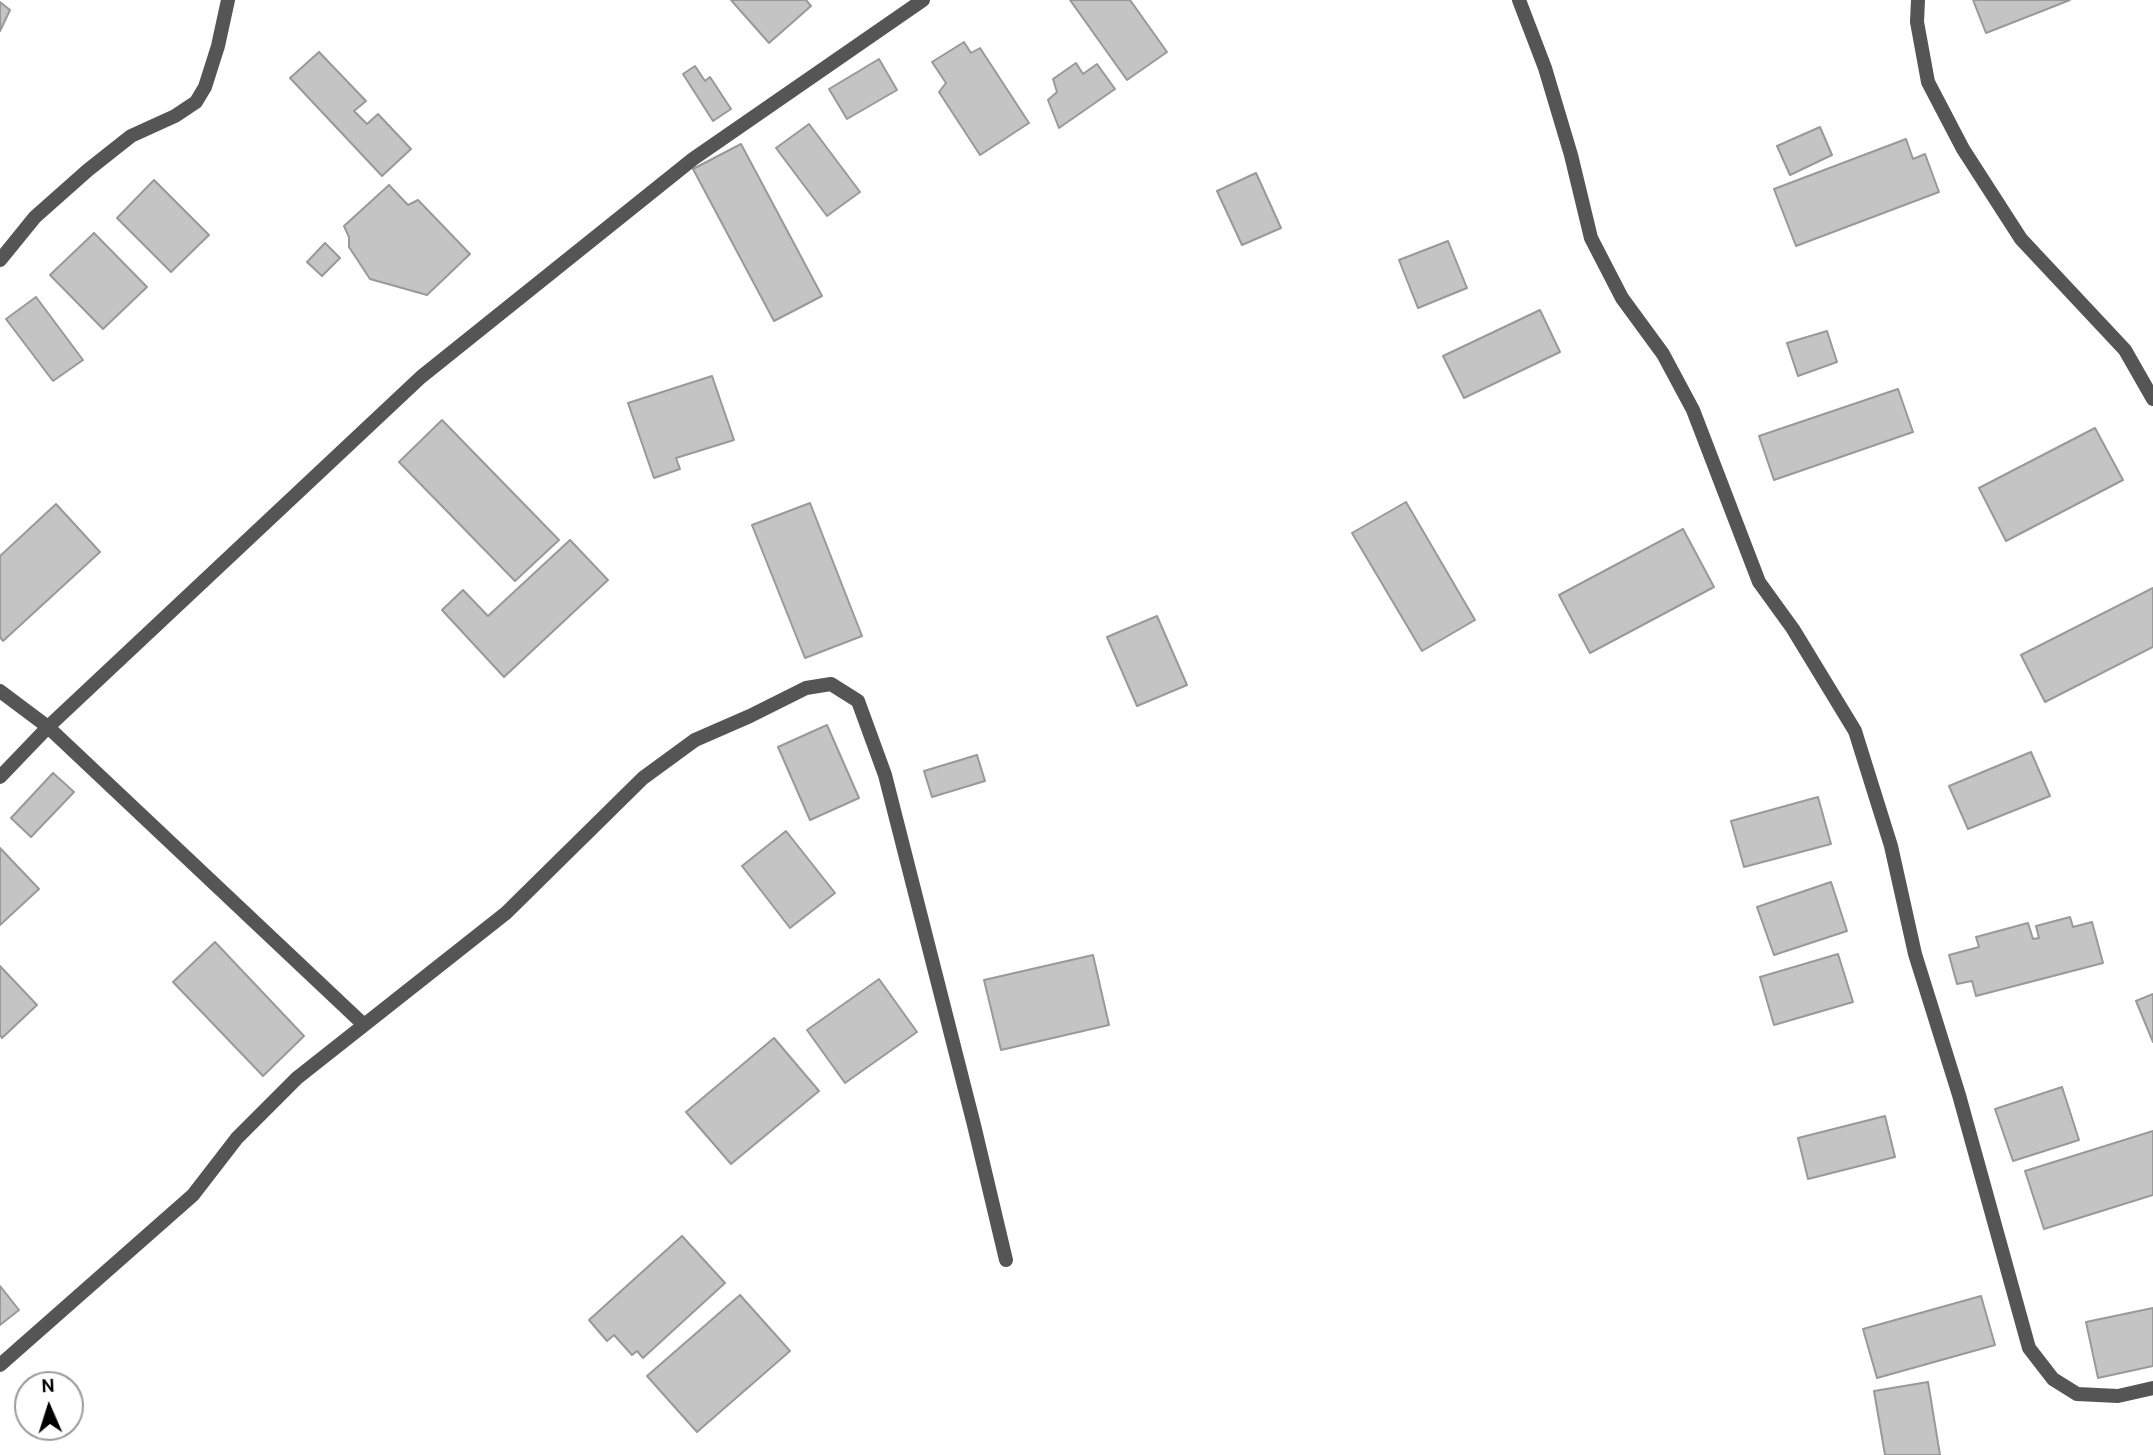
<!DOCTYPE html>
<style>
body{margin:0}
#map{position:relative;width:2153px;height:1455px;overflow:hidden;background:#fff;font-family:Overpass,sans-serif}
canvas{display:block}
.north{position:absolute;left:14px;top:1371px;width:70px;height:70px;box-sizing:border-box;background:#fff;border:2px solid #999;border-radius:50%;rotate:357deg;font-size:19px;font-weight:700;line-height:28px;text-align:center;color:#000}
.north::after{content:'';display:block;margin:auto;width:24px;height:32px;background:#000;clip-path:polygon(50% 0,100% 100%,50% 72%,0 100%)}
</style>
<div id="map">
<canvas width="2153" height="1455"></canvas>
<div class="north">N</div>
</div>
<script>
const context = document.querySelector('canvas').getContext('2d');
context.lineJoin = 'round';
function fillPath(path, color) { context.fillStyle = color; context.fill(path, 'evenodd'); }
const poly = rows => new Path2D(rows.map(r => 'M' + r).join(''));
function trace(path, color, width, dash) { context.strokeStyle = color; context.lineWidth = width; context.lineCap = dash ? 'butt' : 'round'; context.setLineDash(dash || []); context.stroke(path); }
const building = poly([
 [731,0,806,0,811,6,769,43,731,0],
 [1070,0,1130,0,1167,52,1127,80,1070,0],
 [1973,0,2070,0,1986,33,1973,0],
 [0,2,10,10,0,31,0,2],
 [964,42,971,53,980,48,1029,123,980,155,939,92,946,83,932,62,964,42],
 [319,52,366,101,354,111,367,124,378,114,411,149,382,176,290,78,319,52],
 [879,59,897,90,847,119,829,89,879,59],
 [1076,63,1083,74,1097,64,1115,89,1059,128,1048,100,1057,92,1053,79,1076,63],
 [695,66,705,81,710,77,731,109,713,121,683,74,695,66],
 [809,124,860,192,827,216,776,148,809,124],
 [1820,127,1832,155,1790,175,1777,146,1820,127],
 [1906,139,1913,159,1925,154,1939,192,1796,246,1774,189,1906,139],
 [741,144,822,296,774,321,693,169,741,144],
 [1256,173,1281,228,1242,245,1217,191,1256,173],
 [154,180,209,235,171,272,117,218,154,180],
 [389,185,408,205,418,200,470,254,427,295,370,279,349,247,349,237,344,226,389,185],
 [94,233,147,287,103,329,50,275,94,233],
 [1448,241,1467,288,1418,308,1399,260,1448,241],
 [325,243,340,258,322,276,307,262,325,243],
 [36,297,83,360,53,381,6,319,36,297],
 [1540,310,1560,352,1464,398,1443,356,1540,310],
 [1827,331,1837,362,1798,376,1787,343,1827,331],
 [712,376,734,440,676,458,680,469,654,478,628,403,712,376],
 [1898,389,1913,432,1774,480,1759,436,1898,389],
 [442,420,559,540,515,581,399,462,442,420],
 [2095,428,2123,480,2006,541,1979,488,2095,428],
 [1406,502,1475,620,1422,651,1352,533,1406,502],
 [810,503,862,636,805,658,752,525,810,503],
 [56,504,100,552,3,641,0,637,0,556,56,504],
 [1683,529,1714,587,1590,653,1559,595,1683,529],
 [570,540,608,580,504,677,442,610,463,590,488,616,570,540],
 [2153,588,2153,647,2045,702,2021,655,2153,588],
 [1157,616,1187,685,1137,706,1107,637,1157,616],
 [827,725,859,798,810,820,778,747,827,725],
 [2031,752,2050,796,1968,829,1949,786,2031,752],
 [977,755,985,781,932,797,924,771,977,755],
 [53,773,74,792,31,837,11,818,53,773],
 [1818,797,1831,844,1744,867,1731,821,1818,797],
 [786,831,835,893,790,928,742,866,786,831],
 [0,848,39,889,0,925,0,848],
 [1831,882,1847,931,1774,955,1757,907,1831,882],
 [2070,917,2073,927,2092,922,2103,963,1976,996,1972,981,1957,984,1949,955,1979,947,1976,937,2028,923,2033,939,2039,938,2036,926,2070,917],
 [215,942,304,1036,263,1076,173,982,215,942],
 [1838,954,1853,1002,1774,1025,1760,977,1838,954],
 [1093,955,1109,1025,1001,1050,984,980,1093,955],
 [0,966,37,1005,2,1038,0,1035,0,966],
 [879,979,917,1032,845,1083,807,1030,879,979],
 [2153,994,2153,1042,2136,1001,2153,994],
 [774,1038,819,1091,731,1164,686,1112,774,1038],
 [2062,1087,2079,1140,2013,1161,1995,1109,2062,1087],
 [1885,1116,1895,1157,1808,1179,1798,1138,1885,1116],
 [2153,1131,2153,1195,2044,1229,2025,1171,2153,1131],
 [682,1236,725,1283,643,1358,637,1351,632,1355,614,1335,607,1341,589,1320,682,1236],
 [0,1286,19,1310,0,1325,0,1286],
 [740,1295,790,1351,697,1432,647,1376,740,1295],
 [1981,1296,1995,1345,1877,1378,1863,1329,1981,1296],
 [2153,1308,2153,1366,2098,1378,2086,1322,2153,1308],
 [1928,1382,1940,1455,1885,1455,1874,1391,1928,1382]
]);
fillPath(building, '#c4c4c4');
trace(building, '#999', 2);
trace(poly([
 [1519,0,1545,68,1571,155,1591,238,1622,298,1663,354,1693,410,1759,582,1793,629,1855,731,1891,846,1915,954,1959,1095,2029,1348,2053,1379,2077,1394,2118,1396,2153,1388],
 [1918,0,1917,22,1928,82,1963,149,2021,239,2125,350,2153,399],
 [0,260,35,217,88,170,131,136,175,116,196,102,205,87,218,46,228,0],
 [0,691,48,727,363,1024],
 [0,777,48,727,421,377,693,159,923,0],
 [0,1365,193,1195,237,1138,297,1078,506,913,643,778,695,740,750,716,806,688,831,684,858,701,885,775,974,1125,1006,1260]
]), '#555', 14);
</script>
